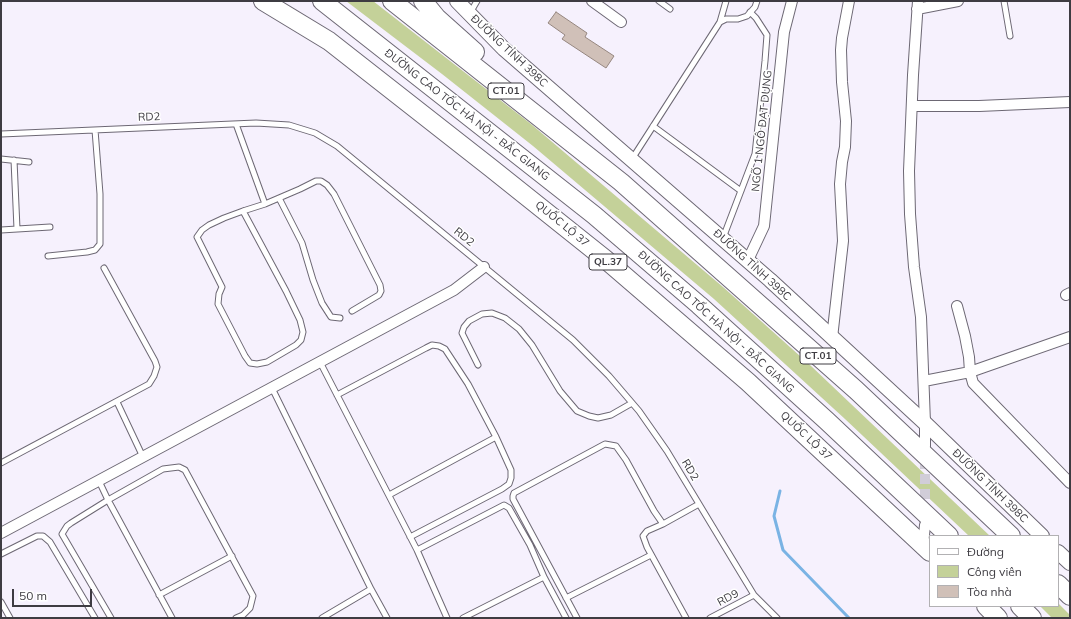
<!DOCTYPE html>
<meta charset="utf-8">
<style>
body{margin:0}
#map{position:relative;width:1071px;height:619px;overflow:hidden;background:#f6f1fd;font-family:Mulish,sans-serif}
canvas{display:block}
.frame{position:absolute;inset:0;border:2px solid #3e3c42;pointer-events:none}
.legend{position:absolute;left:929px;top:535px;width:130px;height:72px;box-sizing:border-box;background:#fff;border:1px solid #b2b1b3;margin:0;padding:5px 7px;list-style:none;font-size:12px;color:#3e3c42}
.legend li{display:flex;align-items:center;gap:8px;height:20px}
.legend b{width:20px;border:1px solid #b2b1b3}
.scale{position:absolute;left:12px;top:589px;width:80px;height:18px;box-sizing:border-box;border:2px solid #3e3c42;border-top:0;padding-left:5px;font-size:12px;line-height:14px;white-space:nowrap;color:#3e3c42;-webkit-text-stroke:3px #fff;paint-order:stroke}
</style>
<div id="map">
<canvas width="1071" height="619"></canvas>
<div class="frame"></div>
<ul class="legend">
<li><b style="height:5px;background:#fff"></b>Đường</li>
<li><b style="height:11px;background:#c4d199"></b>Công viên</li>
<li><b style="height:11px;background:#d0c0b8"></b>Tòa nhà</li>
</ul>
<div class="scale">50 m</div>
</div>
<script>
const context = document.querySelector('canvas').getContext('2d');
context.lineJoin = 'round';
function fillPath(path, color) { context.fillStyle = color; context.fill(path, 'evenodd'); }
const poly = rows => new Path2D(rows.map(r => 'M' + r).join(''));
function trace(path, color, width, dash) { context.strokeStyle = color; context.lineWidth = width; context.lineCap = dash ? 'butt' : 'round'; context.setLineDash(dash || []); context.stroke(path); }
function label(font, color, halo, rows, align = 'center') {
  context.font = font + ' Mulish,sans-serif'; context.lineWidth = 3; context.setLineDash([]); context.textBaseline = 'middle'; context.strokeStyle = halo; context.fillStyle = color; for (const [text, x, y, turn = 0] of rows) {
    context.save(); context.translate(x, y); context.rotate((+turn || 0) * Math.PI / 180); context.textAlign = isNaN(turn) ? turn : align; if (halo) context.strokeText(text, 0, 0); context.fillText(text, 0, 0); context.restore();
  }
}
fillPath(poly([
 [346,1,373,1,531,124,723,287,810,365,990,536,969,536,845,419,714,299,533,146,442,74],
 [1058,603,1070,615,1070,618,1052,618,1040,606,1058,606]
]), '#c4d199');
trace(poly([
 [780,491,774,516,783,550,849,618]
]), '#7ab3e4', 3);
const building = poly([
 [556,12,587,33,585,37,614,56,606,68,562,39,565,35,548,23,556,12]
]);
fillPath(building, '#d0c0b8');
trace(building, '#95867f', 1);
trace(poly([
 [925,514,925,454]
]), '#d1cdd8', 10, [10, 5]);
const lane = poly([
 [659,1,670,9],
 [1004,1,1010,36],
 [470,13,477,1],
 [720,22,726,1],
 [236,124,265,204,300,189,316,181,321,181,327,185,334,194,380,285,381,291,379,295,352,311],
 [653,126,741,191],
 [1,134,256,123,289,125,315,133,337,146,573,340,609,376,639,411,667,451,754,595,777,618],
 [1,159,29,162],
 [632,159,720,22,726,19,738,19,747,16,755,7,757,1],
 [14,160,17,229],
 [279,198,302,243,313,280,322,303,331,317,340,318],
 [243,211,286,291,300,320,303,332,301,340,296,345,267,362,257,364,250,363,245,356,218,304,219,294,222,287,197,237,202,230,209,225,224,218,243,211,265,204],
 [1,230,50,227],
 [723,238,755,154,765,61,767,35,756,18,750,12],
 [48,256,87,252,95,250,100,244,100,194,95,130],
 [320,362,417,550,447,618],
 [478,365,462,333,464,327,469,321,482,314,492,313,505,318,519,329,532,345,560,391,577,411,589,416,598,418,611,415,632,403],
 [272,388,371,589,387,618],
 [337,395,426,348,432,345,439,346,445,349,468,384,496,437,511,470,511,478,509,484,502,489,410,537],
 [117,402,143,457],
 [1,463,149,384,154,376,157,367,155,361,104,268],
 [99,481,108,500,163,469,179,467,185,470,253,596,250,608,243,615,236,618],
 [389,495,496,437],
 [663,524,647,531,643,536,647,547,686,618],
 [417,550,504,505,509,508,530,545,544,577,566,618],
 [1,554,37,536,43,536,50,542,95,618],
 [159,595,232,556],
 [566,598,651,555],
 [1,602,10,618],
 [111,618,62,534,67,526,71,523,108,500,172,618],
 [322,618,371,589],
 [463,618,544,577],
 [577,618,513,499,513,496,514,493,605,444,616,446,626,460,654,511,663,524,699,504],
 [710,618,754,595]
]);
const street = poly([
 [592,1,621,22],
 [918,1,913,75,909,171,910,214,914,267,921,317,925,423,925,446],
 [917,9,958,1],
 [912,106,979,106,1070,102],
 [748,260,764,226,784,32,792,1],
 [1066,295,1070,293],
 [957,306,965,336,969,357,970,372,973,383,1070,483],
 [832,338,843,241,840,184,842,162,845,147,846,121,842,82,841,50,842,38,849,1],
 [924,381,970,372,1070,337],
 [1,533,454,290,484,267],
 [923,545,925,525]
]);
const secondary = poly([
 [457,1,504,49,770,280,925,423,1042,536],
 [1058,552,1070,563]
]);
const highway = poly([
 [263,1,329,41,491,168,605,259,748,382,930,552],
 [322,1,594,215,699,305,827,421,949,536],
 [392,1,621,182,856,390,1011,536],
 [423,1,437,18,475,52],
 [1058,584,1070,596],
 [986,606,998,618],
 [1020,606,1032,618]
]);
trace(lane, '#6d6874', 7);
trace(street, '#6d6874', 12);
trace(secondary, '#6d6874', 16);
trace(highway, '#6d6874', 20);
trace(lane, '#fff', 5);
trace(street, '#fff', 10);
trace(secondary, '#fff', 14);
trace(highway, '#fff', 18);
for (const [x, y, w] of [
 [506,91,36],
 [608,262,38],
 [818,356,36]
]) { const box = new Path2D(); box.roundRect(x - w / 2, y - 8, w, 16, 3); context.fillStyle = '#fff'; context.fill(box); trace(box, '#3e3c42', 1); }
label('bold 10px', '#3e3c42', null, [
 ["CT.01",506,91],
 ["QL.37",608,262],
 ["CT.01",818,356]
]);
label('11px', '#3e3c42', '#fff', [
 ["ĐƯỜNG TỈNH 398C",509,51,43],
 ["ĐƯỜNG CAO TỐC HÀ NỘI - BẮC GIANG",467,115,38],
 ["RD2",149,117,-2],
 ["NGÕ 1 NGÔ ĐẠT DỤNG",762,131,-84],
 ["QUỐC LỘ 37",562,224,39],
 ["RD2",464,237,39],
 ["ĐƯỜNG TỈNH 398C",752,265,42],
 ["ĐƯỜNG CAO TỐC HÀ NỘI - BẮC GIANG",716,322,42],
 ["QUỐC LỘ 37",806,436,43],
 ["RD2",690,470,59],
 ["ĐƯỜNG TỈNH 398C",990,486,44],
 ["RD9",728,598,-28]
]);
</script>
